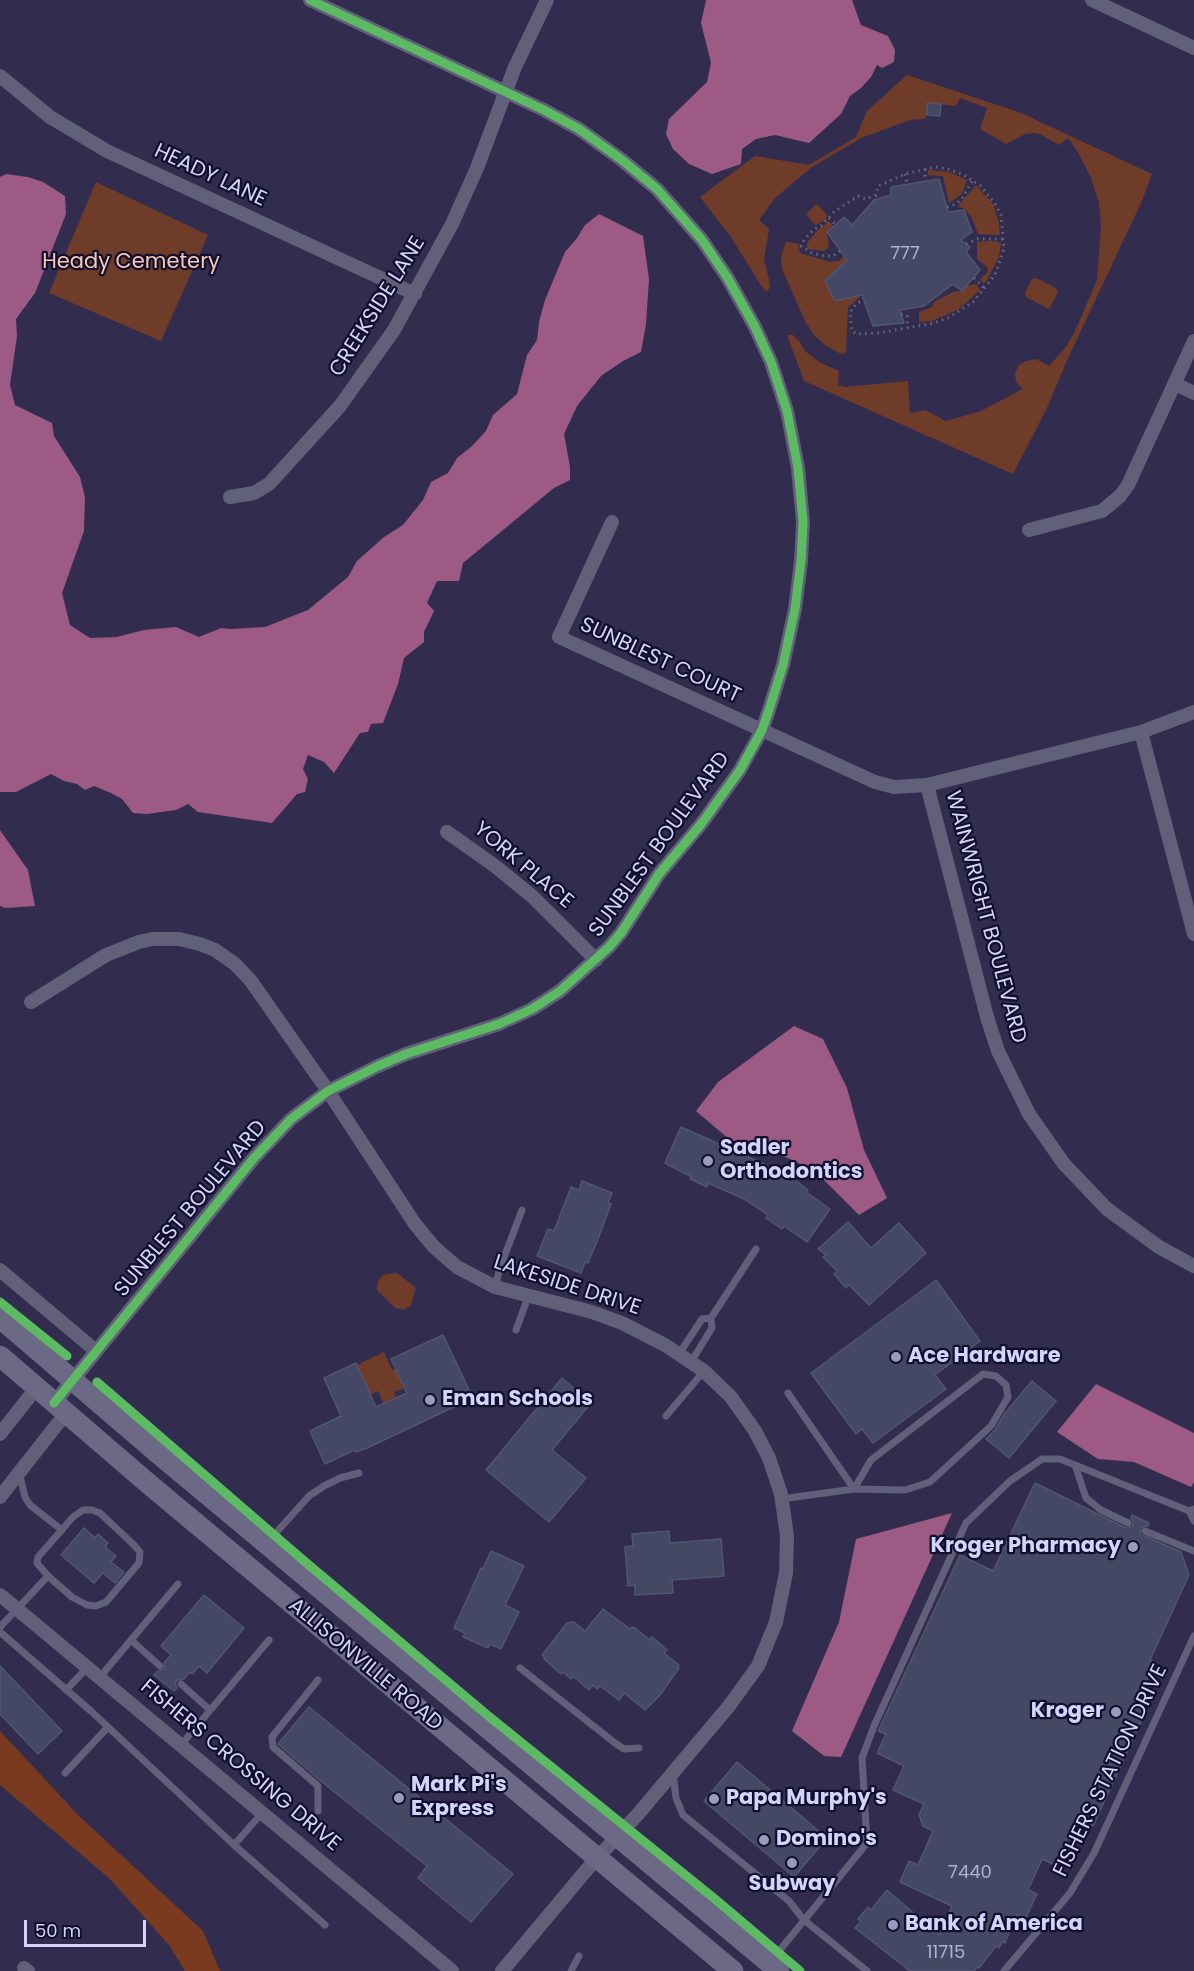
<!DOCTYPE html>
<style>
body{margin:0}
#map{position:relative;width:1194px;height:1971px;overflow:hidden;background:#322d4f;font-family:Poppins,sans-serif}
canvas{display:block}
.scale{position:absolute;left:24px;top:1920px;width:122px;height:27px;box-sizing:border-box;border:3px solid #d2d4fb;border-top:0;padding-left:8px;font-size:18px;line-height:21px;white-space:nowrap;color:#d2d4fb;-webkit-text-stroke:4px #110f2b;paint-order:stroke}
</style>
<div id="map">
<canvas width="1194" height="1971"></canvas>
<div class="scale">50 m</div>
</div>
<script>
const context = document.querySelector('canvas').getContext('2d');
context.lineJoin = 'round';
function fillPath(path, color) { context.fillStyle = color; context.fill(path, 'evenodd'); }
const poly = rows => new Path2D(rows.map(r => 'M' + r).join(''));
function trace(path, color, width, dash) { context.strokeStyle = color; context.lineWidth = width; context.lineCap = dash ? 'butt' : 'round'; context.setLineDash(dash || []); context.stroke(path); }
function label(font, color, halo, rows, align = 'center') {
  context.font = font + ' Poppins,sans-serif'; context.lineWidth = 4.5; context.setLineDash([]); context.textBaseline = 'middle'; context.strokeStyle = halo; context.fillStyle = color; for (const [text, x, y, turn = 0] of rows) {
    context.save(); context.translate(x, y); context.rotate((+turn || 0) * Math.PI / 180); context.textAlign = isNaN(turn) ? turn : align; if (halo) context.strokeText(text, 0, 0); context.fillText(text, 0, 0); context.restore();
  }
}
fillPath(poly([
 [907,75,1021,113,1152,174,1141,203,1069,356,1046,410,1013,474,804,381,787,335,793,335,800,342,805,351,819,362,839,371,838,385,845,387,908,381,910,413,925,410,946,421,981,411,1023,389,1016,382,1015,373,1019,365,1026,361,1036,359,1049,366,1066,347,1076,329,1097,280,1101,225,1099,203,1091,178,1078,152,1068,138,1059,145,1040,134,1033,133,1025,134,1006,144,980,129,987,108,960,98,956,106,927,103,927,115,924,119,910,120,861,138,812,167,775,198,759,220,769,229,764,259,769,280,770,287,767,292,762,287,731,237,700,197,755,156,809,165,856,137,867,111],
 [928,170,949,172,967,180,962,194,949,203,943,176,928,175],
 [96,182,208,235,161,341,49,293],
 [976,185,993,204,999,223,1000,235,978,234,971,216,964,209,958,206],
 [817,204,827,215,826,220,815,225,806,214],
 [829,221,833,226,827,232,829,247,824,251,807,249,807,243,816,232],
 [992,241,1001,243,999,257,986,282,983,283,980,279,987,273,988,268,977,259,977,242],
 [786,242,798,243,800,253,830,262,839,261,844,256,847,260,825,281,835,300,862,295,848,307,846,353,841,354,825,345,814,335,805,321,782,269,781,256],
 [1036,278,1056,288,1058,293,1049,309,1026,297,1025,293,1032,279],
 [976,284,980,290,959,309,932,321,919,322,919,312,932,307,934,302,953,292,961,291,966,286],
 [397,1273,416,1288,411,1305,404,1310,395,1308,377,1290,378,1281,383,1275],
 [384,1352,392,1370,396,1368,405,1388,394,1392,396,1398,384,1404,378,1391,368,1395,367,1387,357,1365]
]), '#6f3c2a');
fillPath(poly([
 [0,1731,79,1816,203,1931,220,1971,185,1971,169,1945,110,1879,0,1785]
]), '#7a3a1f');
fillPath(poly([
 [706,0,852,0,861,25,888,36,895,50,894,62,882,68,877,65,871,77,861,88,850,96,841,114,809,143,775,135,756,139,742,149,741,164,712,174,689,164,673,149,666,134,669,119,707,82,711,63,701,23],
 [6,174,28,177,43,182,65,196,66,214,35,293,16,319,17,336,10,385,15,405,52,423,54,436,80,477,85,497,84,531,62,593,70,625,90,638,117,637,144,630,176,627,199,637,221,628,231,629,265,627,308,610,348,577,357,561,384,537,403,525,423,500,431,482,448,473,457,458,471,447,486,431,493,415,517,394,527,355,537,340,539,322,545,300,565,252,577,238,585,225,599,214,643,236,649,279,646,324,641,352,623,361,601,376,577,406,564,434,570,467,570,480,554,488,463,563,459,581,437,581,427,603,434,611,424,632,424,642,404,658,398,684,383,723,371,724,368,732,360,733,334,773,324,762,308,755,303,769,308,779,305,792,297,794,272,823,198,812,188,804,176,810,147,814,133,813,122,799,111,793,94,786,85,790,77,784,64,781,51,774,16,792,0,792,0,177],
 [0,830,28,870,35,906,5,908,0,906],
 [794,1026,823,1039,847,1088,864,1150,887,1198,859,1215,815,1171,767,1148,730,1140,696,1111,718,1082],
 [1096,1384,1194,1433,1194,1482,1191,1487,1134,1462,1098,1459,1057,1432],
 [952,1513,841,1757,824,1756,792,1731,839,1622,856,1539]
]), '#9c5a85');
const building = poly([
 [927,103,941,104,940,116,927,115,927,103],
 [939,179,948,212,964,210,972,232,961,240,970,247,966,252,980,270,962,291,953,284,924,306,900,310,904,323,873,326,862,295,835,301,825,281,847,260,827,232,844,217,852,225,874,200,891,195,891,187,939,179],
 [681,1127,764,1164,791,1183,794,1179,808,1190,806,1192,830,1209,807,1242,784,1226,782,1229,766,1218,768,1215,744,1199,708,1183,707,1187,690,1179,692,1177,665,1163,681,1127],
 [582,1181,612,1193,608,1203,611,1204,598,1239,588,1263,585,1262,581,1273,537,1256,548,1229,554,1231,571,1187,579,1190,582,1181],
 [848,1222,871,1248,899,1223,926,1253,869,1305,849,1285,846,1288,834,1274,837,1271,823,1257,826,1255,818,1249,848,1222],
 [936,1280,980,1341,935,1375,946,1389,873,1443,862,1429,856,1434,811,1373,936,1280],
 [443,1335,473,1398,367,1448,356,1452,354,1450,325,1464,310,1431,341,1416,324,1378,356,1363,376,1407,407,1393,391,1359,443,1335],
 [562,1378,591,1403,552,1450,586,1478,549,1522,486,1470,562,1378],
 [1032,1381,1056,1401,1009,1458,986,1439,995,1430,1005,1413,1032,1381],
 [1035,1483,1126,1528,1133,1526,1133,1522,1131,1518,1132,1515,1149,1523,1148,1526,1141,1527,1140,1534,1181,1552,1189,1575,1150,1660,1155,1663,1135,1706,1146,1711,1093,1826,1077,1818,1055,1865,1042,1859,1028,1890,1037,1894,1025,1919,1017,1914,1005,1943,1002,1942,999,1948,996,1946,979,1968,977,1967,974,1971,910,1971,855,1928,861,1921,858,1919,868,1907,871,1910,887,1890,939,1935,952,1906,900,1882,909,1861,918,1865,933,1831,923,1826,919,1815,924,1804,893,1790,904,1766,877,1753,886,1734,878,1731,960,1555,993,1571,1035,1483],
 [84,1528,95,1538,98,1534,108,1543,105,1547,116,1556,111,1562,124,1572,115,1583,103,1573,94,1583,61,1555,84,1528],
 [669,1531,670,1543,721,1539,724,1576,672,1580,673,1593,635,1595,635,1585,628,1586,625,1547,633,1546,632,1534,669,1531],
 [491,1551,524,1566,505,1605,519,1612,501,1649,490,1644,488,1648,463,1637,465,1633,454,1628,481,1568,483,1569,491,1551],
 [204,1595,244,1628,207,1673,199,1666,192,1674,190,1672,184,1679,177,1680,175,1683,177,1688,174,1691,154,1675,158,1671,165,1669,164,1663,171,1655,161,1646,204,1595],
 [603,1609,630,1629,632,1627,635,1628,650,1640,652,1637,667,1650,664,1653,679,1665,677,1667,679,1668,660,1695,645,1710,624,1693,619,1700,600,1686,597,1689,593,1685,589,1690,573,1676,571,1679,563,1672,561,1674,544,1659,545,1658,542,1655,567,1623,574,1622,585,1631,603,1609],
 [0,1666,62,1731,38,1754,0,1714,0,1666],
 [309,1707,513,1874,471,1922,418,1878,427,1866,322,1782,278,1744,309,1707],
 [737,1762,827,1838,794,1877,704,1801,737,1762]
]);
fillPath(building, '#454864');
trace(building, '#515571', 1.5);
trace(poly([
 [925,169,925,181],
 [905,174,907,184],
 [947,207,956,204,962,199,972,181],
 [829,218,835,224],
 [966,244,978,239,1003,239],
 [840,251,833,256,825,256,812,253,801,246,804,240,814,229,821,226,834,212,858,196,866,199,876,195,878,186,905,174,936,167,948,169,964,175,981,186,995,204,1001,215,1004,249,995,275,973,302,948,318,934,323,879,333,856,334,852,331,850,312,857,303,864,300],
 [974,278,985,289],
 [901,314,907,316,908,328]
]), '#69677f', 3, [1.5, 4.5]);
trace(poly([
 [495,1287,500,1268,522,1210],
 [711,1318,756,1249],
 [516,1330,528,1297],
 [679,1354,702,1319,711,1318,712,1328,691,1362],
 [666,1416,704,1371],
 [1075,1465,1086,1498,1101,1510,1128,1523],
 [20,1476,25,1497,30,1505,62,1530],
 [781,1499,854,1489,905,1490,930,1482,991,1426,1008,1397,1006,1385,996,1376,983,1374,871,1460,854,1489,788,1393],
 [1194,1509,1189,1511,1194,1521],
 [83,1510,92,1510,100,1513,134,1545,140,1552,139,1563,106,1602,96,1606,87,1605,72,1597,48,1576,37,1563,38,1557,73,1517,83,1510],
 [1145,1531,1194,1551],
 [274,1535,309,1496,324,1486,340,1478,359,1473],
 [0,1627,48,1576],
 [0,1632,92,1712,234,1845,325,1925],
 [131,1640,160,1666],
 [520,1668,615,1743,624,1749,639,1748],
 [100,1677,178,1584],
 [318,1680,272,1737,273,1747,318,1786,318,1811],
 [181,1684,210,1710],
 [66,1690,87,1668],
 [181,1745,269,1640],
 [65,1773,108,1727],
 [673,1773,676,1798,683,1815,789,1901,804,1920,867,1971],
 [234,1845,262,1813],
 [771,1961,867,1843,862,1758,874,1726,966,1523,1010,1481,1042,1459,1060,1459,1189,1511],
 [571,1971,579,1956],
 [1004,1971,1070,1893,1094,1853,1194,1636]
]), '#625f7a', 7);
trace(poly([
 [1092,0,1194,48],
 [0,76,50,117,107,151,415,294],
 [1175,384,1194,393],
 [230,497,254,493,269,484,340,406,394,330,452,224,477,168,515,67,547,0],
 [612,522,559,637,875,782,894,787,927,785,1141,732,1194,712],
 [1029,530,1102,511,1120,496,1128,485,1194,341],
 [1141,732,1194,934],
 [927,785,987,1017,998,1051,1029,1114,1064,1164,1107,1209,1159,1247,1194,1266],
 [447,832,495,866,533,897,596,960],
 [31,1002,106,955,139,942,152,939,179,939,200,944,215,950,235,964,251,981,328,1091,415,1224,434,1247,457,1267,495,1287,592,1312,622,1323,665,1345,704,1371,731,1397,755,1431,769,1458,781,1494,787,1536,786,1573,776,1622,758,1666,729,1706,639,1813,589,1867,502,1971],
 [0,1270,96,1351],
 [54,1403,254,1158,291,1119,328,1091,378,1066,406,1054,499,1024,532,1009,560,991,609,947,621,933,659,874,702,823,740,770,762,730,768,713,783,665,795,609,801,561,803,522,798,468,787,411,771,362,754,325,727,277,702,240,657,189,622,160,579,129,544,110,310,0],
 [0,1434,37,1387],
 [0,1497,66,1413],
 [0,1595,452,1971],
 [24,1968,28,1971]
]), '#625f7a', 14);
trace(poly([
 [0,1318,160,1455,779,1971],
 [0,1356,150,1485,733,1971]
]), '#6b6985', 21);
trace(poly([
 [0,1302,67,1356],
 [97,1382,303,1560,486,1714,715,1899,800,1971],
 [54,1403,254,1158,291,1119,328,1091,378,1066,406,1054,499,1024,532,1009,560,991,609,947,621,933,659,874,702,823,740,770,762,730,768,713,783,665,795,609,801,561,803,522,798,468,787,411,771,362,754,325,727,277,702,240,657,189,622,160,579,129,544,110,310,0]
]), '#5cba63', 9);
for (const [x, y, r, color] of [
 [708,1161,6,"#9a9abf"],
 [896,1357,6,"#9a9abf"],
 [430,1400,6,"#9a9abf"],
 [1133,1547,6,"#9a9abf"],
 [1116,1712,6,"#9a9abf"],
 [399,1798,6,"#9a9abf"],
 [714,1799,6,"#9a9abf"],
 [764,1840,6,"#9a9abf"],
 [792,1863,6,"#9a9abf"],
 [893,1925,6,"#9a9abf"]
]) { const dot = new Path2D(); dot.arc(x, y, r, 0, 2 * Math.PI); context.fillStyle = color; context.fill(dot); trace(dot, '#110f2b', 2); }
label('18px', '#afb1d5', null, [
 ["777",905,254],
 ["7440",970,1873],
 ["11715",946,1953]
]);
label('21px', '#d2d4fb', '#110f2b', [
 ["HEADY LANE",210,176,25],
 ["CREEKSIDE LANE",378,307,-58],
 ["SUNBLEST COURT",660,661,25],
 ["SUNBLEST BOULEVARD",660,845,-54],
 ["YORK PLACE",523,866,40],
 ["WAINWRIGHT BOULEVARD",985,917,75],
 ["SUNBLEST BOULEVARD",191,1209,-50],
 ["LAKESIDE DRIVE",567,1286,18],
 ["ALLISONVILLE ROAD",365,1665,40],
 ["FISHERS CROSSING DRIVE",240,1766,40],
 ["FISHERS STATION DRIVE",1111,1771,-64]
]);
label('21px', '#f5c9b7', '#110f2b', [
 ["Heady Cemetery",131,263]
]);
label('bold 21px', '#d2d4fb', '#110f2b', [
 ["Sadler",720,1149],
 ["Orthodontics",720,1173],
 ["Ace Hardware",908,1357],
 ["Eman Schools",442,1400],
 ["Kroger Pharmacy",1121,1547,"right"],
 ["Kroger",1104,1712,"right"],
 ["Mark Pi's",411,1786],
 ["Express",411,1810],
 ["Papa Murphy's",726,1799],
 ["Domino's",776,1840],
 ["Subway",792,1885,"center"],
 ["Bank of America",905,1925]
], 'left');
</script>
